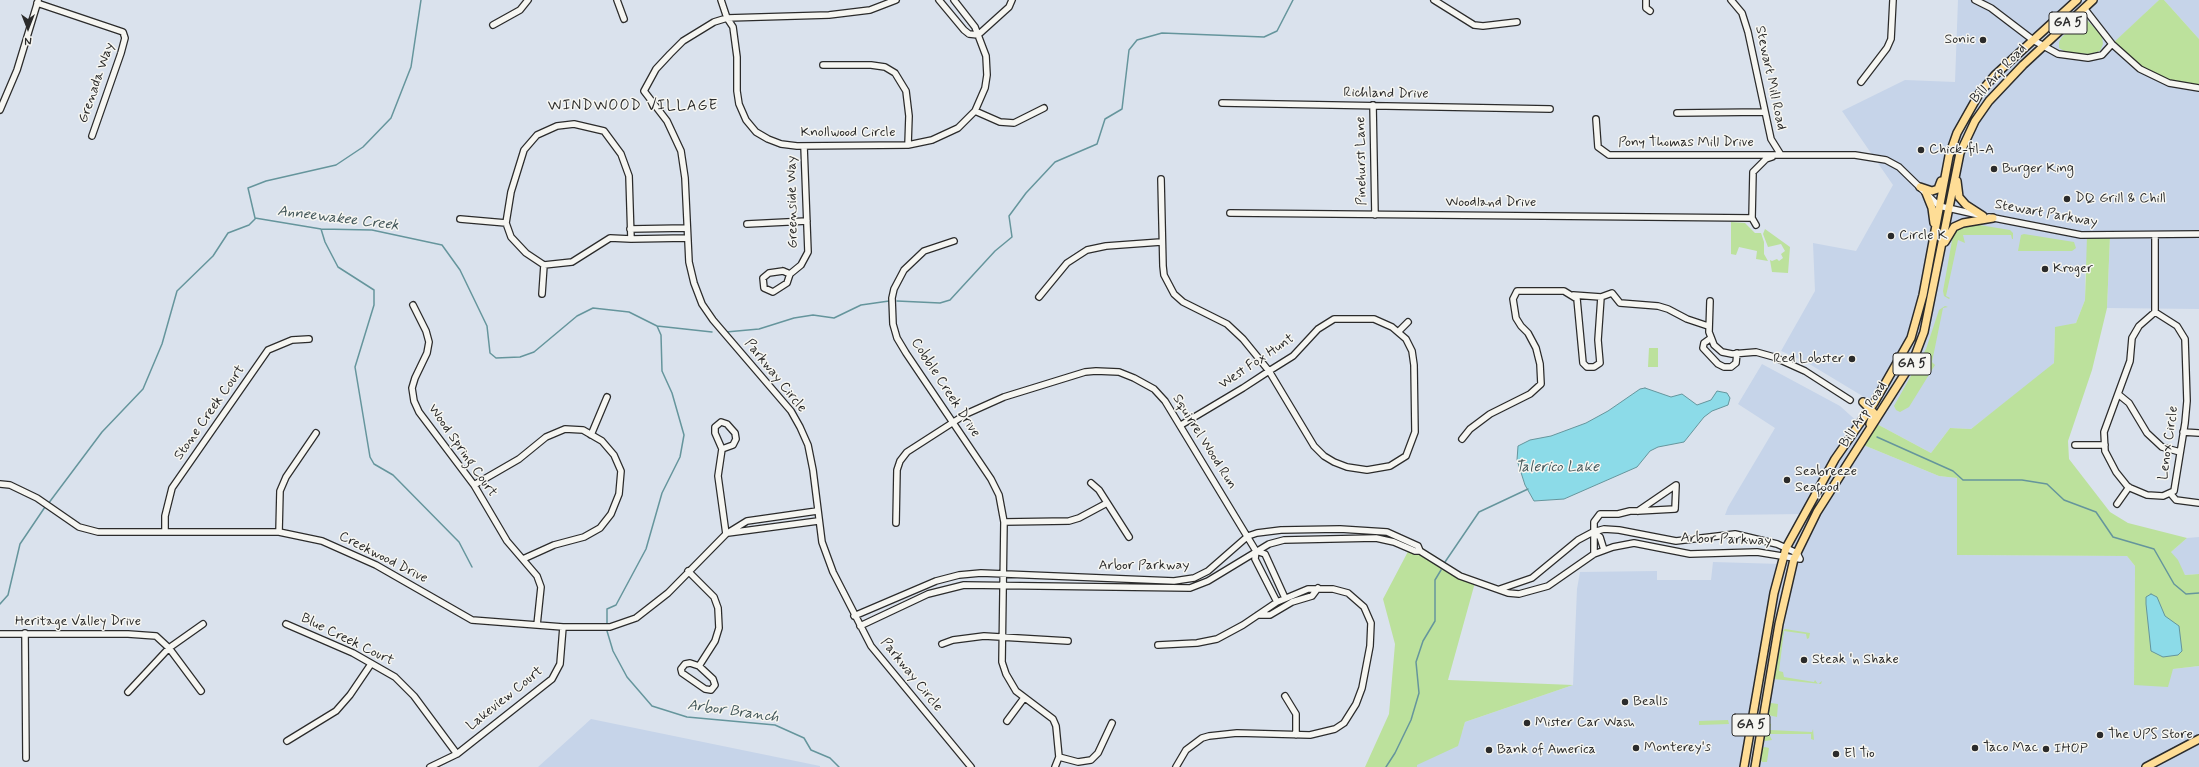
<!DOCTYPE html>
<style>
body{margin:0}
#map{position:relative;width:2199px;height:767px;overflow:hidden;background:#dae2ed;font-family:Mynerve,sans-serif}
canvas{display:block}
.north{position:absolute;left:8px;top:8px;width:40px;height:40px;-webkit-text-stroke:3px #f6f6f2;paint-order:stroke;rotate:180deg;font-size:11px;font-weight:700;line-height:16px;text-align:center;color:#2b2b2b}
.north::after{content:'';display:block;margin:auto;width:14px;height:18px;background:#2b2b2b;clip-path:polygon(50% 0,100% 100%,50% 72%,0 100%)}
</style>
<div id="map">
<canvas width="2199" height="767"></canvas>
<div class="north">N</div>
</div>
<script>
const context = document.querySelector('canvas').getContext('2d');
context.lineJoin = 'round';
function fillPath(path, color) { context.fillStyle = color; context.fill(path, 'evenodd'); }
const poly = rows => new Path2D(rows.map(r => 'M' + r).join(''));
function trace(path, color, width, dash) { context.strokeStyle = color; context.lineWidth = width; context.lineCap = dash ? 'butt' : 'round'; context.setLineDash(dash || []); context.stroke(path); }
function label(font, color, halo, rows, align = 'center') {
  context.font = font + ' Mynerve,sans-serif'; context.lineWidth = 3; context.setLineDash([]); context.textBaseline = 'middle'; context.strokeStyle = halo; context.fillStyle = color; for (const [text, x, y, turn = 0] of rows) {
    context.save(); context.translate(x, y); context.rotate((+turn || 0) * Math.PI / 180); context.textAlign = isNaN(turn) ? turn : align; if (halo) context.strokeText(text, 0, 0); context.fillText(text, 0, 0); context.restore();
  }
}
fillPath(poly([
 [1958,0,2159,0,2113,44,2199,88,2199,309,2107,308,2110,237,2085,272,2085,300,2076,323,2055,328,2054,363,2042,374,1971,429,1950,428,1931,453,1875,423,1861,444,1939,476,1957,478,1957,555,2127,556,2135,566,2134,685,2173,669,2199,666,2199,767,1408,767,1462,732,1465,722,1573,685,1577,589,1580,572,1657,571,1657,580,1711,580,1713,562,1781,564,1803,514,1725,515,1728,507,1775,428,1738,404,1762,364,1840,406,1860,424,1874,403,1806,362,1781,351,1815,291,1813,243,1856,251,1893,185,1842,111,1905,80,1955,82],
 [2164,0,2199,0,2199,39],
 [2199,537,2199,574,2185,575,2171,552,2187,538],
 [591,719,820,766,820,767,538,767]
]), '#c6d4e9');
fillPath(poly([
 [2159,0,2164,0,2199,39,2199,86,2178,84,2147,73,2112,44],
 [2080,20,2087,20,2102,36,2103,44,2100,51,2090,54,2068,53,2059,48,2059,42,2062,37],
 [1731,222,1745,223,1755,233,1761,233,1764,242,1764,254,1768,261,1756,259,1757,251,1739,247,1736,255,1731,254],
 [1967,223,2010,230,2013,233,2013,239,2012,239,2011,235,1963,235,1965,243,1958,240,1946,296,1950,298,1949,299,1944,296,1943,291,1953,235,1957,229],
 [1765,229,1790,247,1788,273,1772,272,1770,260,1772,261,1777,259,1779,261,1783,258,1781,254,1785,251,1781,244,1768,247,1763,234],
 [2024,234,2074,242,2076,248,2072,251,2018,251,2021,235],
 [2087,236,2110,236,2107,308,2092,370,2068,441,2069,459,2110,512,2128,523,2187,538,2171,552,2178,560,2185,575,2199,574,2199,666,2173,669,2168,687,2134,685,2135,566,2127,556,1957,555,1957,478,1939,476,1861,444,1875,423,1931,453,1950,428,1971,429,2054,363,2055,327,2076,323,2085,300],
 [1945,306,1948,307,1943,308,1932,362,1935,365,1909,407,1900,412,1896,410,1894,406,1926,349,1939,310],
 [1649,348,1658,348,1658,367,1648,367],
 [1413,542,1465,575,1476,579,1448,680,1573,685,1465,722,1458,746,1417,765,1417,767,1365,767,1389,714,1395,644,1383,599],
 [1785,629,1810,633,1809,638,1807,639,1806,634,1784,631,1779,671,1783,672,1784,677,1814,682,1815,680,1818,684,1822,681,1821,684,1774,679,1781,632],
 [1771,703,1778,704,1777,717,1768,715,1769,704],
 [1728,720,1729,724,1699,725,1699,721],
 [1768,723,1771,724,1770,730,1812,732,1813,729,1814,740,1811,739,1811,734,1769,734,1772,740,1765,741,1763,738,1765,725],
 [1765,747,1769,748,1767,762,1762,762,1760,759,1761,748]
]), '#bce19c');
const water = poly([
 [1645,388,1671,397,1682,394,1697,405,1711,400,1717,391,1727,393,1730,398,1728,405,1712,411,1704,417,1684,442,1658,447,1650,451,1637,467,1564,499,1534,501,1525,485,1517,460,1518,446,1530,440,1551,436,1586,423,1608,411,1640,389,1645,388],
 [2151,594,2157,597,2165,616,2179,626,2182,651,2178,655,2163,657,2151,651,2146,604,2146,597,2151,594]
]);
fillPath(water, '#8cdbe8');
trace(water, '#65959c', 1);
trace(poly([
 [255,218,321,229,372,230,442,245,460,270,487,326,490,353,496,358,520,357,534,352,577,316,593,308,629,312,657,326,661,335,662,371,672,393,684,435,680,457,662,493,646,549,616,605,607,609,607,623],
 [255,218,248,188,266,181,336,165,363,147,391,118,411,67,421,0],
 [321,229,325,242,338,267,374,290,374,305,355,367,370,457,374,464,393,475,459,542,472,567],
 [897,301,940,303,950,300,995,251,1012,237,1009,216,1026,193,1055,162,1097,144,1105,119,1122,109,1129,50,1137,40,1162,33,1264,37,1277,31,1293,0],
 [657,326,712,332],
 [726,332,759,329,794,318,813,315,834,318,861,305,889,301],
 [1877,437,1953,471,1963,480,2022,480,2047,484,2064,500,2096,512,2113,537,2154,549,2174,584,2186,594,2199,593],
 [48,504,102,432,143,389,162,344,177,291,213,256,228,233,249,225,255,219],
 [1445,562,1479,512,1528,489],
 [0,604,8,595,20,544,45,507],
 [607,631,613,651,627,677,652,706,687,717,775,725,804,738,811,750,830,758,839,767],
 [1386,767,1395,753,1411,720,1419,693,1416,662,1423,641,1435,621,1435,580,1441,570]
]), '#65959c', 1.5);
const minor = poly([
 [617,0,624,19],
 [721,0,727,18,733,27,737,57,737,91,739,104,746,120,756,132,768,139,781,144,797,146,908,145,932,140,958,128,975,111,985,88,987,75,986,56,975,27,954,0],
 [896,0,870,10,829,15,727,18,714,22,683,41,670,54,656,69,644,91,667,121,681,151,685,178,689,262,694,283,702,304,713,320,791,411,800,427,808,445,813,470,822,542,833,572,871,646,971,767],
 [939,0,964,30,969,34,978,35],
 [1434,0,1474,25,1483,26,1517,22],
 [1646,0,1646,8,1650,11],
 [1731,0,1742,13,1748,32,1771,139,1781,155,1855,155,1886,160,1899,167,1939,206,1979,215],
 [1975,0,1991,8,2033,40,2058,54,2088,58,2102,55,2112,44],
 [37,3,123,32,125,38,121,53,92,136],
 [2084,8,2112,44,2140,69,2169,83,2199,88],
 [493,25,520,10,528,0],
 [978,35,1009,7,1012,0],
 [823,65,871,65,885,67,895,73,906,91,909,116,908,145],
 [1861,82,1887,48,1891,39,1893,0],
 [1222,103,1550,109],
 [1373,105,1375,215],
 [0,110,17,70,38,1],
 [975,111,1000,122,1014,123,1044,108],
 [1677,113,1764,112],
 [1596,119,1598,147,1609,155,1781,155],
 [1161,179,1163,266,1164,275,1174,294,1183,302,1227,324,1243,339,1269,371,1314,446,1324,456,1334,462,1347,467,1367,470,1390,466,1406,456,1415,432,1414,365,1412,351,1406,339,1392,327,1374,319,1334,319,1318,329,1293,356,1269,371,1243,388,1181,425],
 [1230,213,1752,218],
 [1989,217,2081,235,2199,234],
 [460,219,506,223],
 [747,224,807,221],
 [1756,225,1752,218,1753,172,1766,159,1772,157],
 [630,229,687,228],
 [2155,235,2155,312,2139,326,2132,338,2130,361,2104,432,2105,451,2116,472,2128,487,2147,495,2163,496,2174,491,2185,423,2187,401,2185,339,2177,326,2155,312],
 [631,239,629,176,621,154,604,131,574,124,557,126,537,135,524,150,511,192,506,223,511,237,526,253,544,265,572,262,610,238,631,239,687,238],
 [954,241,924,251,904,270,894,289,892,298,893,324,897,338,906,353,991,479,999,495,1004,522,1002,662,1006,674,1016,691,1053,719,1056,726,1059,757,1055,767],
 [783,271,790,274,787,283,773,292,764,288,763,278,769,273,783,271],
 [790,274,801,265,808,252,804,146],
 [542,294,544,265],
 [1573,295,1601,297],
 [1039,297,1067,263,1087,250,1106,246,1161,242],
 [1710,301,1709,332,1714,345,1722,352,1732,354,1756,352,1774,357,1805,371,1850,400],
 [413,305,426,331,429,342,427,353,415,378,412,388,414,401,419,412,474,485,507,541,537,576,541,587,537,625],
 [1399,331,1408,322],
 [1711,338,1704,343,1703,348,1718,364,1724,367,1731,367,1736,363,1737,353],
 [2118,394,2129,403,2147,433,2162,447,2180,452],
 [2183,432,2199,433],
 [591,435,607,397],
 [1462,439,1470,429,1490,414,1530,394,1541,384,1540,364,1536,348,1528,333,1521,326,1516,318,1513,299,1517,291,1564,291,1577,299,1583,363,1587,367,1594,367,1600,363,1598,340,1601,297,1612,293,1620,303,1658,306,1668,309,1687,319,1708,326],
 [2075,445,2105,445],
 [722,449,733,445,736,439,735,433,727,424,721,422,715,427,715,433,722,449,718,476,726,534],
 [1091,483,1099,490,1129,537],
 [0,484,10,485,37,498,79,527,98,532,279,532,322,541,376,565,472,620,563,627,610,627,636,618,668,593,726,534,747,521,817,511],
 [474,485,519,459,546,437,565,429,583,430,602,441,614,455,621,471,619,494,611,514,600,528,584,537,554,545,523,559],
 [2170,493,2176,500,2199,503],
 [2117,504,2129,487],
 [1004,522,1069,521,1079,518,1107,503],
 [896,523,897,470,900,461,907,452,966,414,1004,397,1085,372,1096,371,1119,372,1134,378,1154,389,1165,401,1256,551,1265,554,1285,598],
 [165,532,165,516,172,488,268,350,292,340,309,339],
 [279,532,280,491,286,477,316,433],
 [1593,532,1600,537,1604,550],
 [728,533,818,521],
 [1256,551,1255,559,1277,602],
 [1594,554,1594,522,1600,514,1618,514,1630,511,1638,511,1675,509,1676,485,1638,511],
 [688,571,714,597,718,608,719,628,715,641,699,666,690,663,685,664,681,669,682,673,705,689,711,690,715,685,713,679,699,666],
 [1258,615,1270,615,1292,602,1312,596,1318,588],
 [854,616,936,581,959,575,981,573,1174,581,1194,578,1208,571,1248,536,1257,533,1281,530,1340,529,1387,532,1418,546,1420,551,1460,576,1508,593,1519,594,1548,586,1594,554,1613,547,1634,543,1690,554,1757,552,1800,559,1797,553,1777,544,1735,534,1676,541,1619,530,1604,529,1593,532,1578,540,1532,578,1500,589],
 [286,624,353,653,395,677,414,696,457,754],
 [860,626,928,594,964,585,1190,588,1208,581,1269,544,1284,540,1376,538,1394,542,1415,551,1420,551],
 [25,633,26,758],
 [0,634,128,634,156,636,169,648,201,691],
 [942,644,953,640,984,636,1068,641],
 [1158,645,1197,643,1217,639,1243,625,1277,602,1308,589,1333,589,1348,593,1364,607,1371,623,1370,646,1362,688,1356,704,1344,723,1335,729,1310,735,1237,733,1209,736,1202,738,1186,750,1176,767],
 [128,692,169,648,203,624],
 [1285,696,1296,714,1296,735],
 [1007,721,1024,698],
 [287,741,336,711,350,695,371,664],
 [1059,757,1078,762,1091,760,1098,753,1112,723],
 [430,767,457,754,552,679,560,664,563,627]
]);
const major = poly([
 [1957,181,1959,197,1966,205,1983,216],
 [1920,187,1932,191,1938,189,1941,181],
 [1926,193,1932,208,1934,223],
 [1945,242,1954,227,1963,223,1993,218],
 [1863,402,1874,413,1870,424],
 [1744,767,1774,593,1786,548,1835,459,1874,403,1911,338,1923,295,1949,156,1957,133,1979,94,1995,75,2077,0],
 [1755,767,1779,624,1794,559,1817,512,1913,361,1924,332,1960,153,1975,121,1989,101,2023,65,2093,0],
 [2146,767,2199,739]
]);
trace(minor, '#2b2b2b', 8);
trace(major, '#2b2b2b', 10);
trace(minor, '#f6f6f2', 5.5);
trace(major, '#fedd96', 7);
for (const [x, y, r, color] of [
 [1983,40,4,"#2b2b2b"],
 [1921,150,4,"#2b2b2b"],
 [1994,169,4,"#2b2b2b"],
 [2067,199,4,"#2b2b2b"],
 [1891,236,4,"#2b2b2b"],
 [2045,269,4,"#2b2b2b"],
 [1852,359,4,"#2b2b2b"],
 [1787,480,4,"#2b2b2b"],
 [1804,660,4,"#2b2b2b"],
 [1625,702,4,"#2b2b2b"],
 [1527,723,4,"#2b2b2b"],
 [2100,735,4,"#2b2b2b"],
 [1636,748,4,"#2b2b2b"],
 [1975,748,4,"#2b2b2b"],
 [2046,749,4,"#2b2b2b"],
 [1489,750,4,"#2b2b2b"],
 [1836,754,4,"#2b2b2b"]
]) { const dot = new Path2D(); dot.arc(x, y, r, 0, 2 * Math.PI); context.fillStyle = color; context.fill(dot); trace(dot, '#f6f6f2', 1.5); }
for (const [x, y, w] of [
 [2068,23,38],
 [1912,364,38],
 [1751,725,38]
]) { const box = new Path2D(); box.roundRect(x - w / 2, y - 11, w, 22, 3); context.fillStyle = '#f6f6f2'; context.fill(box); trace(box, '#2b2b2b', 1); }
label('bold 13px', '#2b2b2b', null, [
 ["GA 5",2068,23],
 ["GA 5",1912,364],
 ["GA 5",1751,725]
]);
label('14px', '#2b2b2b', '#f6f6f2', [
 ["Sonic",1975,40,"right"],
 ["Chick-fil-A",1929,150],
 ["Burger King",2002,169],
 ["DQ Grill & Chill",2075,199],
 ["Circle K",1899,236],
 ["Kroger",2053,269],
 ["Red Lobster",1844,359,"right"],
 ["Seabreeze",1795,472],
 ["Seafood",1795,488],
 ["Steak 'n Shake",1812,660],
 ["Bealls",1633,702],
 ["Mister Car Wash",1535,723],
 ["The UPS Store",2108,735],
 ["Monterey's",1644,748],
 ["Taco Mac",1983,748],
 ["IHOP",2054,749],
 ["Bank of America",1497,750],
 ["El Tio",1844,754]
], 'left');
label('14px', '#2b2b2b', '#f6f6f2', [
 ["Bill Arp Road",1999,74,-47],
 ["Stewart Mill Road",1770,78,78],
 ["Grenada Way",97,83,-71],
 ["Richland Drive",1386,94,1],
 ["Knollwood Circle",848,133],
 ["Pony Thomas Mill Drive",1686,143],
 ["Pinehurst Lane",1362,161,-91],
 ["Greenside Way",793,202,-91],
 ["Woodland Drive",1491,203],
 ["Stewart Parkway",2046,214,10],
 ["West Fox Hunt",1257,362,-34],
 ["Parkway Circle",775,376,51],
 ["Cobble Creek Drive",945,388,57],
 ["Stone Creek Court",210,413,-55],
 ["Bill Arp Road",1864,415,-57],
 ["Squirrel Wood Run",1204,442,58],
 ["Lenox Circle",2169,443,-82],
 ["Wood Spring Court",462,451,55],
 ["Arbor Parkway",1726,540,2],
 ["Creekwood Drive",383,558,27],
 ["Arbor Parkway",1144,566],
 ["Heritage Valley Drive",78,622],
 ["Blue Creek Court",347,640,26],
 ["Parkway Circle",911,675,51],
 ["Lakeview Court",505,699,-39]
]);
context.letterSpacing = '1px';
label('15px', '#2b2b2b', '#f6f6f2', [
 ["WINDWOOD VILLAGE",633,107]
]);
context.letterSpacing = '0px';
label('italic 15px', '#43575a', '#f6f6f2', [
 ["Anneewakee Creek",338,219,7],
 ["Talerico Lake",1557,468],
 ["Arbor Branch",733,712,8]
]);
</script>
